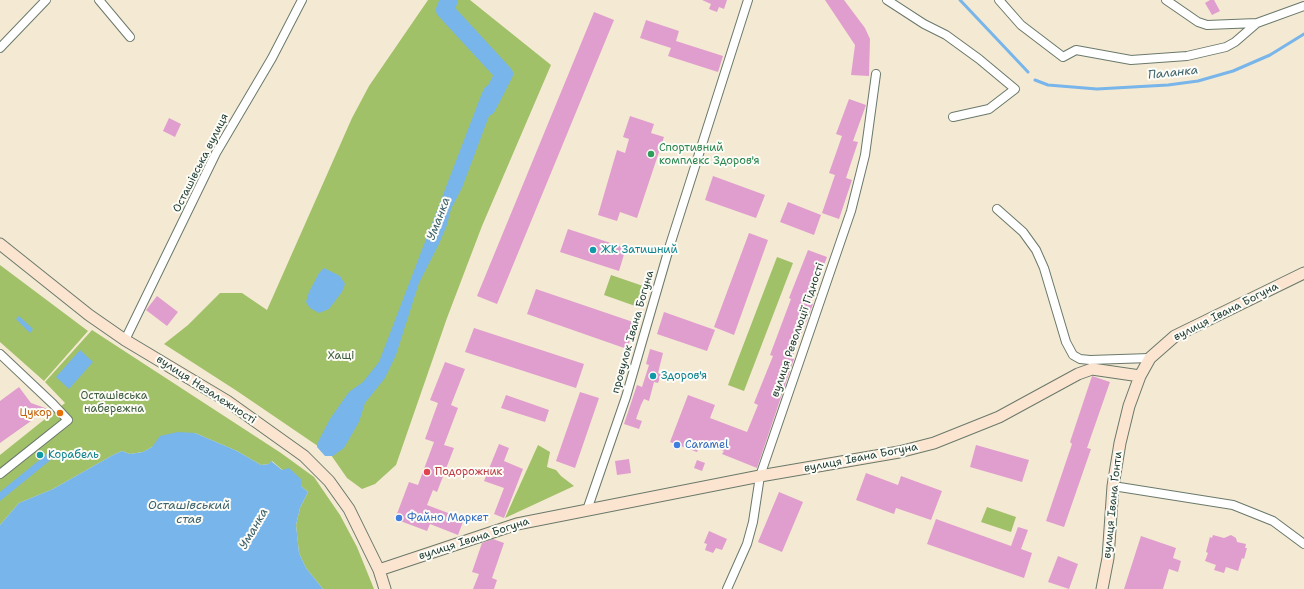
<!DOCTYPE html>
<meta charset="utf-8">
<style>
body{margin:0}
canvas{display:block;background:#f4e9d2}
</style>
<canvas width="1304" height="589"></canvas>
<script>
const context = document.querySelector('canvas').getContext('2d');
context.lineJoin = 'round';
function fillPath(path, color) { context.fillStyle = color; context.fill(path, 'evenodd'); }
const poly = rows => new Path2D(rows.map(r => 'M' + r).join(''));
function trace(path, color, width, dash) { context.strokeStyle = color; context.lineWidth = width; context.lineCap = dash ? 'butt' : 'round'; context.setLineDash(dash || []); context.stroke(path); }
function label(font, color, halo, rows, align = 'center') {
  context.font = font + ' "Shantell Sans",sans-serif'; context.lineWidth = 4; context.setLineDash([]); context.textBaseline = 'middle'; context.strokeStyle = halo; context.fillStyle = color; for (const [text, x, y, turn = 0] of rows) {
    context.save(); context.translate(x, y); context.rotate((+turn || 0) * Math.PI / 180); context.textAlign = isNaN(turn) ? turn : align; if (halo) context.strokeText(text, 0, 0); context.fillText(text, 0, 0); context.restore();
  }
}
fillPath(poly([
 [428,0,470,0,551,65,482,226,447,318,396,465,375,484,362,489,347,478,331,455,237,391,164,344,188,325,220,293,242,293,267,310,352,118,369,86],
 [777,257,793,263,744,391,728,385],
 [0,265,88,331,44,381,0,342],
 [611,275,646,287,638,307,604,295],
 [92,330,281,453,314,477,340,515,357,547,374,589,323,589,306,568,299,553,296,525,300,508,308,492,272,461,269,464,261,465,237,451,195,433,152,447,143,452,130,454,122,451,113,455,53,489,19,503,0,525,0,455,65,403,45,382],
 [538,445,550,452,547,467,556,470,561,476,574,486,505,518],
 [987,507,1016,517,1011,532,981,522]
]), '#a1c169');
fillPath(poly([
 [491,84,500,87,462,188,451,209,447,225,439,244,419,283,396,355,385,378,365,403,359,422,344,448,333,456,325,456,317,447,317,444,330,419,349,392,363,382,379,362,482,93,485,87],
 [324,268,340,276,345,284,342,292,329,309,319,313,310,308,306,302,309,292,319,273],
 [19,316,33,329,30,333,16,319],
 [80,350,93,362,69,389,56,377],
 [178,432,195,433,237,451,261,465,269,464,271,461,282,470,289,468,302,480,301,486,308,492,300,508,296,525,299,553,306,568,323,589,0,589,0,525,19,503,53,489,113,455,122,451,130,454,143,452,152,447,160,436],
 [48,453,53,458,0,501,0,492]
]), '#78b5ea');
trace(poly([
 [960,0,1028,72],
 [1035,80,1048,85,1097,89,1168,85,1198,81,1233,71,1270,55,1304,34]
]), '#78b5ea', 3);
trace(poly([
 [449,0,445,10,504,74,487,107]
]), '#78b5ea', 18);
fillPath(poly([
 [702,0,727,0,724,9,719,7,717,12,709,9,711,4],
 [825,0,844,0,865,28,870,39,869,76,851,75,855,45],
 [1210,0,1214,0,1220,11,1212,15,1205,3],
 [594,12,614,20,497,304,477,296],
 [646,20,679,31,676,41,723,56,718,72,668,56,671,48,640,38],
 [849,99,866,105,853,141,858,142,846,178,852,180,839,219,822,213,835,175,829,173,842,136,836,134],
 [630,116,654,124,651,133,664,137,637,218,620,212,617,221,598,215,617,150,625,153,629,139,623,137],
 [169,118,181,124,175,137,163,131],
 [713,176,765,195,756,218,705,200],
 [788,202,821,215,814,235,780,222],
 [568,229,626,248,619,271,560,252],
 [749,233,768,240,734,335,714,327],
 [808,250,827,257,810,302,813,304,792,358,794,359,757,468,722,454,724,451,701,442,697,452,670,442,688,395,715,405,710,418,747,432,758,405,754,403,773,356,770,355,791,299,789,298],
 [536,289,636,323,627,349,527,314],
 [157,296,178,312,167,326,146,310],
 [664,312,715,330,707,351,657,334],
 [474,328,584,364,576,388,465,352],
 [650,349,663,353,658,373,661,374,658,383,654,382,649,401,644,399,641,405,636,419,642,421,639,429,624,424,637,385,642,387,649,365,646,364],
 [445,362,465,369,451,405,458,408,444,445,454,448,437,492,433,490,427,505,464,519,458,535,430,524,427,531,395,519,409,482,418,485,434,442,425,439,438,403,430,400],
 [1092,376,1110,382,1087,448,1091,449,1064,527,1046,521,1072,444,1070,442],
 [19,387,31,403,48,409,0,443,0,401],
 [580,392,599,398,575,468,556,461],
 [506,395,549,410,545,422,501,408],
 [499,444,509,448,504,461,523,469,504,518,494,514,504,488,484,481],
 [976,445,1029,460,1022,482,970,467],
 [629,459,631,473,617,475,615,461],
 [697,460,705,463,702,471,694,468],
 [866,473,898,485,901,476,942,491,931,520,896,508,894,514,856,500],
 [779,492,803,502,782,552,758,542],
 [936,519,1011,546,1018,527,1028,530,1021,549,1032,553,1024,578,927,544],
 [709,531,727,539,722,550,716,548,713,553,705,550,707,544,704,543],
 [1213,535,1224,538,1231,535,1236,538,1237,542,1246,544,1245,548,1247,548,1244,559,1242,558,1238,571,1226,567,1224,573,1214,570,1216,565,1205,561,1208,553,1206,552,1210,537,1212,538],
 [1141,536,1176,548,1173,558,1181,561,1178,572,1169,569,1163,589,1124,589],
 [493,539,504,543,492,578,497,580,494,589,473,589,479,574,472,572,482,543],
 [1058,556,1078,564,1069,589,1048,582]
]), '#e09ece');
const street = poly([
 [99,0,130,37],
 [887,0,924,24,946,35,979,59,1015,89,989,109,953,117],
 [999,0,1021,25,1063,57,1076,50,1131,60,1187,56,1226,47,1235,42,1257,23,1304,6],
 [1166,0,1198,22,1207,25,1257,23],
 [0,48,46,0],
 [997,209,1023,232,1036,250,1044,268,1066,342,1073,355,1080,359,1090,360,1150,358],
 [125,340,216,153,272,58,302,0],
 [0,354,53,404,68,420,0,474],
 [1113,486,1233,505,1273,521,1304,544],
 [587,510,626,397,670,245,748,0],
 [727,589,747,544,753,522,760,476,851,211,865,155,876,74]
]);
const secondary = poly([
 [0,244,89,315,125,340,227,401,304,456,329,481,349,509,379,570,385,589],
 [379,570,517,524,760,476,899,452,934,443,999,417,1078,374,1092,369,1140,376],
 [1102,589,1108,558,1113,486,1120,443,1129,406,1140,376,1150,358,1175,336,1304,273]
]);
trace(street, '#6a796b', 10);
trace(secondary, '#6a796b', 13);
trace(street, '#fff', 8);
trace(secondary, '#fce5d0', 11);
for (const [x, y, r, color] of [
 [651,154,4,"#2e9e5b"],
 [593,250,4,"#0f9aa8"],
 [653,376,4,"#0f9aa8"],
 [60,413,4,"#e8710a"],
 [677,445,4,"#3f7fe0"],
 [40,455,4,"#0f9aa8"],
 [427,472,4,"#e0444e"],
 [399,518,4,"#3f7fe0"]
]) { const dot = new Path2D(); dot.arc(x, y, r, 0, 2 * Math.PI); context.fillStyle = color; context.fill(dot); trace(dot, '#fdfcf7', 1.5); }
label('11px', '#27864d', '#fdfcf7', [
 ["Спортивний",659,148],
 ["комплекс Здоров'я",659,161]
], 'left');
label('11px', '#1f3d34', '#fdfcf7', [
 ["Осташівська вулиця",201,163,-63],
 ["вулиця Івана Богуна",1226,312,-27],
 ["вулиця Революції Гідності",798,330,-71],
 ["провулок Івана Богуна",633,332,-74],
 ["вулиця Незалежності",206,390,33],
 ["вулиця Івана Богуна",861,458,-11],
 ["вулиця Івана Ґонти",1113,505,-84],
 ["вулиця Івана Богуна",474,539,-18]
]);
label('11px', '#0d838f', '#fdfcf7', [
 ["ЖК Затишний",601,250],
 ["Здоров'я",661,376],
 ["Корабель",48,455]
], 'left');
label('11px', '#405e41', '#fdfcf7', [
 ["Хащі",341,356],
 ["Осташівська",114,396],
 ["набережна",114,409]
]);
label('11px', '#c56008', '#fdfcf7', [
 ["Цукор",52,413]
], 'right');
label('11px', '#366cbe', '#fdfcf7', [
 ["Caramel",685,445],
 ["Файно Маркет",407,518]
], 'left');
label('11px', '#be3a42', '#fdfcf7', [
 ["Подорожник",435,472]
], 'left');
label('italic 12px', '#3a616b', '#fdfcf7', [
 ["Паланка",1173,73,-6],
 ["Уманка",439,219,-69],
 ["Осташівський",189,506],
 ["став",189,520],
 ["Уманка",254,529,-60]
]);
</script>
